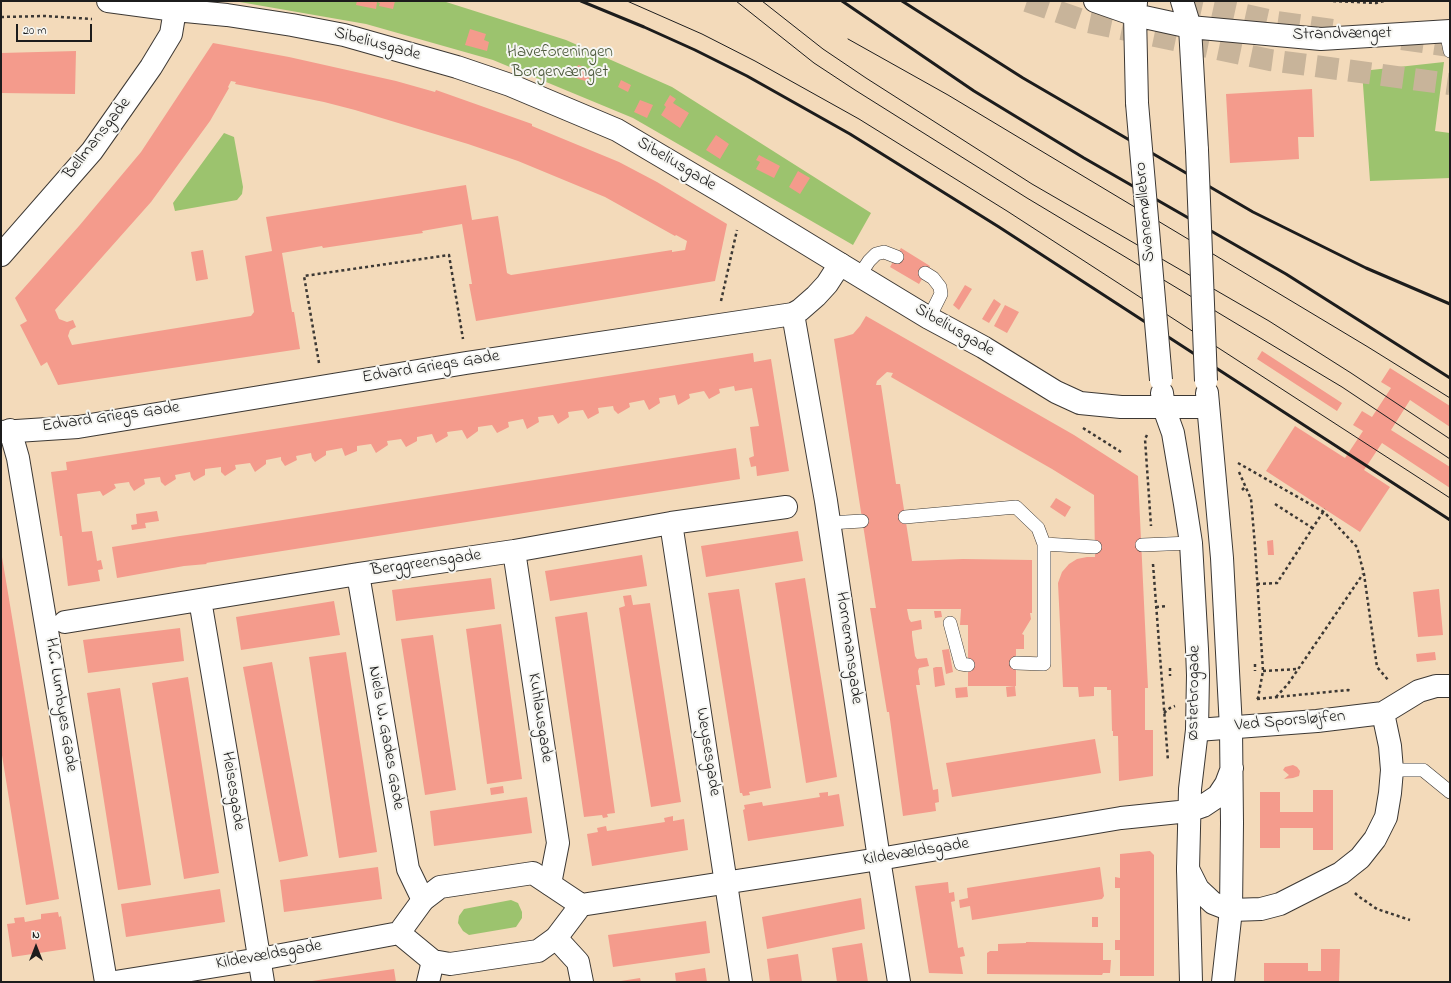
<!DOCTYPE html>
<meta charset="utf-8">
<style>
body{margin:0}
#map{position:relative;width:1451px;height:983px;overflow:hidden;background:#f3daba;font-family:"Indie Flower",sans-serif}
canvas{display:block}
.frame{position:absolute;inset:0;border:2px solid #1c1c1c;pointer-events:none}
.north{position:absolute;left:16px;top:927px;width:40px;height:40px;-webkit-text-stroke:3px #f6f6f2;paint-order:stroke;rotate:0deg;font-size:11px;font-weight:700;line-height:16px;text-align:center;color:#1c1c1c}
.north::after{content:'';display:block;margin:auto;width:14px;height:18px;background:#1c1c1c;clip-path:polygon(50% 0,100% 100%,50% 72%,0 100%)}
.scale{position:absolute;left:16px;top:24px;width:76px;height:18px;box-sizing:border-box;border:2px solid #1c1c1c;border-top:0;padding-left:5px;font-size:12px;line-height:14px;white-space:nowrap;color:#1c1c1c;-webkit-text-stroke:3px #f6f6f2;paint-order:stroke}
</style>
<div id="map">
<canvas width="1451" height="983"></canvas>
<div class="frame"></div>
<div class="north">N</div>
<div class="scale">20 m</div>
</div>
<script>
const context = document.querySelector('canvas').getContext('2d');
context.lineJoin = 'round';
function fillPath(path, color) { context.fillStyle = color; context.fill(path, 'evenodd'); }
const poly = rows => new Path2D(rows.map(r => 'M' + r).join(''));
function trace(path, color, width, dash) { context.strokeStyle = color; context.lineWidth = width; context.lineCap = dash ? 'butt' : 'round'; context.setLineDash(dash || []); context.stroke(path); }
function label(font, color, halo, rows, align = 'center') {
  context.font = font + ' "Indie Flower",sans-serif'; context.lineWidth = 4; context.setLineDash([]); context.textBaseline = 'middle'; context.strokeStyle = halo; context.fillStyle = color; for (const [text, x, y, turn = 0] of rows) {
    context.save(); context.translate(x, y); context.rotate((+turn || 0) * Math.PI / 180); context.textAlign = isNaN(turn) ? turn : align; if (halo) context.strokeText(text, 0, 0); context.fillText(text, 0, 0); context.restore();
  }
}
fillPath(poly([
 [234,1,443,1,566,40,672,87,871,213,853,245,633,118,493,60,366,24],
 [1444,62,1435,131,1450,133,1450,178,1370,181,1362,71],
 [224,133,234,137,243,187,242,194,237,200,175,211,173,203],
 [511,900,518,903,522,912,522,918,516,927,469,935,463,931,458,923,459,916,464,909]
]), '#9cc36e');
fillPath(poly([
 [357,1,395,1,393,9,379,6,380,3,377,2,376,9,356,5],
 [470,29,486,34,484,40,489,42,487,51,465,45],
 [213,43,289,57,396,81,435,92,436,90,532,124,532,126,619,162,657,182,727,224,715,281,476,321,469,284,472,284,462,224,422,231,423,233,323,248,322,246,282,253,292,312,294,312,300,349,58,385,47,362,41,366,20,325,27,321,15,298,79,226,141,152],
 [231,81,236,82,235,84,324,102,355,110,468,144,518,161,605,197,675,236,676,235,687,241,685,250,672,252,672,250,511,275,507,273,498,216,472,220,466,185,266,217,272,251,245,256,254,312,251,316,72,345,68,336,70,330,76,327,73,320,67,322,59,319,55,310,151,202,210,121,229,88,228,87],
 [76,51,75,94,1,93,1,53],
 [578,65,592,70,588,82,573,77],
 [621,80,631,85,628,92,618,87],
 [1312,89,1314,137,1298,137,1299,159,1230,163,1226,94],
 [670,95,676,99,673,103,689,113,680,128,661,115,666,107,664,105],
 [640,100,653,105,647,118,634,112],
 [716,135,729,144,720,159,706,150],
 [759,155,780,166,774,178,756,169,760,162,756,160],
 [798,171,810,178,800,194,789,187],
 [901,248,930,266,919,284,890,267],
 [203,250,208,279,196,281,191,252],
 [965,285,972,289,959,310,953,305],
 [994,299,1001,304,989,323,982,319],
 [1005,305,1019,312,1007,333,994,326],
 [866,316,1074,435,1138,476,1148,688,1145,688,1145,730,1153,730,1153,776,1119,781,1118,736,1113,736,1113,731,1112,731,1111,690,1107,690,1107,687,1094,687,1094,696,1079,697,1078,687,1063,687,1058,583,1062,572,1069,564,1077,559,1087,557,1095,557,1094,495,1052,469,891,377,893,373,887,372,877,381,876,385,881,385,896,484,900,484,912,561,963,559,1032,560,1032,613,1030,613,1031,619,1022,634,1024,635,1024,649,1016,649,1016,686,968,686,968,625,960,625,961,609,907,609,909,619,911,622,921,620,922,629,912,631,912,635,915,656,917,659,927,658,929,666,919,668,918,671,920,685,916,685,933,790,938,789,939,802,935,803,936,811,903,816,889,712,887,712,870,608,876,608,834,339,843,337,853,334,860,326],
 [1262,351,1342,403,1337,411,1257,359],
 [753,353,754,362,771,359,789,471,757,476,756,466,751,467,749,458,754,456,750,427,759,426,752,388,735,391,734,386,719,389,720,393,709,399,704,391,689,394,690,398,678,405,675,395,659,398,660,403,649,410,644,400,629,403,630,407,618,414,614,410,613,406,598,408,599,413,588,419,583,410,568,412,569,417,558,424,553,415,538,417,539,422,527,429,523,419,508,422,509,427,497,433,492,425,478,427,478,431,467,439,462,430,447,432,448,436,436,443,432,434,417,437,417,441,406,447,401,439,387,441,388,445,376,453,371,444,357,446,357,451,345,456,342,448,326,451,326,455,315,462,312,458,311,453,296,456,297,460,285,466,281,460,281,457,266,460,266,464,255,472,250,463,235,465,236,469,225,476,221,472,221,467,205,469,205,475,194,481,191,477,190,472,175,475,176,479,165,486,161,482,160,477,144,479,145,484,134,491,130,485,129,482,114,484,116,488,103,496,100,491,77,494,82,532,92,531,97,561,101,560,103,569,98,570,100,581,68,586,62,536,60,536,51,472,67,470,66,462],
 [1390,368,1450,406,1450,427,1410,400,1391,430,1450,467,1450,488,1382,443,1364,470,1390,487,1360,532,1266,471,1295,426,1345,458,1363,431,1353,425,1362,411,1372,417,1391,388,1381,382],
 [736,448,740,479,206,563,207,564,184,566,117,578,112,547,180,536,201,533],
 [1056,498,1071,507,1065,517,1050,507],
 [157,511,159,521,145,523,146,528,132,530,131,525,137,524,136,514],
 [798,531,803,561,706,577,701,546],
 [1273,540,1274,555,1268,555,1267,541],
 [1,551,59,899,26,905,1,749],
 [642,555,647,586,550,601,545,571],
 [491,578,495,609,396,621,392,590],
 [805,578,837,777,806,783,775,583],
 [739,589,771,788,749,792,750,795,743,796,742,793,740,793,708,593],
 [1439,589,1443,635,1418,637,1413,592],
 [631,595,633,605,650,603,681,802,651,807,619,608,625,606,623,596],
 [334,601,340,635,241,650,236,617],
 [934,611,941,611,942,617,935,618],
 [587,612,615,813,607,814,608,817,603,818,602,815,584,817,555,617],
 [501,624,522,779,487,784,466,629],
 [180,628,184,661,88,673,83,640],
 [433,635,456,790,425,795,401,639],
 [949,649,953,672,946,674,942,650],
 [346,652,377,852,339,858,309,657],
 [1435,652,1436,660,1417,662,1416,654],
 [272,662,308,856,279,862,243,667],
 [936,667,942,667,945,685,935,687,933,668],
 [188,677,219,873,184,879,152,683],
 [1015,686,1016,696,1007,697,1006,687],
 [967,687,968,697,956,698,955,688],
 [120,688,151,885,118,890,87,693],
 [1095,739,1101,773,952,797,946,763],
 [1293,765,1297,767,1300,771,1299,776,1293,778,1284,779,1289,775,1283,770,1285,767],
 [503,786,504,793,491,795,490,788],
 [1313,790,1333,790,1333,850,1313,850,1313,828,1280,828,1280,848,1260,848,1260,792,1280,792,1280,812,1313,812],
 [828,792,828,796,839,794,844,826,748,841,743,810,745,809,744,805,762,802,763,806,820,797,819,793],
 [527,797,532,833,434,846,430,811],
 [673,816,673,821,684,819,688,850,592,866,587,834,598,832,597,828,606,826,607,831,665,822,664,818],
 [1150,851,1154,855,1154,976,1120,976,1120,950,1115,950,1115,940,1120,940,1120,888,1115,888,1115,877,1120,878,1120,854],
 [378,867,382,899,284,912,280,880],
 [1100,867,1104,896,1102,899,972,920,970,906,960,908,959,900,968,898,967,888],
 [948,882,949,893,954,892,955,901,951,902,958,948,963,947,965,956,960,957,963,974,929,973,915,886],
 [220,889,225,922,126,937,121,904],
 [861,898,865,929,767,949,762,917],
 [58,912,59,917,61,916,66,949,12,957,7,924,15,923,14,918,24,917,25,922,41,919,41,914],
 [1092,917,1098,917,1098,927,1092,927],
 [706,921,710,953,613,967,608,935],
 [1026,942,1103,943,1103,960,1111,960,1110,973,1103,973,1102,975,987,974,987,953,990,951,998,951,998,944,1026,943],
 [862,943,868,982,837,982,832,948],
 [1321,949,1340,949,1339,982,1264,982,1264,963,1308,963,1308,971,1321,971],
 [798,954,802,982,770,982,767,959],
 [705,968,707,982,676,982,675,973],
 [394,969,396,982,312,982,312,981],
 [640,978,641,982,621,982,621,981]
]), '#f49b8c');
trace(poly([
 [1027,1,1088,22,1270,60,1450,84],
 [1181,1,1277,22,1340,31],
 [1402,39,1450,46]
]), '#c8b49a', 22, [22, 11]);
const lane = poly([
 [1446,31,1450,51],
 [925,273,933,278,940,287,941,294,929,318],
 [859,276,869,261,876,254,884,252,897,257],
 [905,517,1016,507,1038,528,1044,544,1095,547],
 [829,523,862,521],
 [1142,545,1191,543],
 [950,623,961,664,968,665],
 [1016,663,1044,664,1044,544],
 [1392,770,1423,770,1450,792]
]);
const street = poly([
 [108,1,175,10,227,15,292,25,344,35,457,67,510,85,617,130,727,195,840,264],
 [1,255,92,151,151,67,171,34,175,10],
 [793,314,826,501,879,859,899,982],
 [10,430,18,458,106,982],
 [671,523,741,982],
 [514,551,558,843,550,884],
 [358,574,408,869,423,900],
 [200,600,229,770,263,982],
 [65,622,358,574,514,551,671,523,786,507],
 [1197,730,1317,721,1383,713,1419,691,1436,686,1450,686],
 [1188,869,1198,889,1213,903,1231,910,1261,909,1280,904,1341,873,1360,858,1375,839,1386,817,1390,793,1392,770,1390,746,1383,713],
 [556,938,578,962,582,982],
 [428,982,433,961]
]);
const secondary = poly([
 [1095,1,1135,15,1190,27,1321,39,1450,31],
 [1182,1,1190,27,1197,150],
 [1136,2,1135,15,1137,103],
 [1162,393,1164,408,1173,433,1185,504,1191,543,1197,649,1198,675,1197,730,1190,789,1188,869,1191,982],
 [1207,393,1222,558,1231,728,1232,823,1231,910,1223,982],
 [1,432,78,427,466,363,793,314,800,310,816,296,827,284,840,264,929,318,983,347,1056,392,1080,403,1121,407,1207,407],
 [399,933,433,961,450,964,538,951,556,938,581,905],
 [115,982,260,959,399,933,423,900,440,887,533,873,581,905,879,859,1121,818,1189,811,1203,806,1218,796,1226,784,1232,768]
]);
trace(lane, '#3c3834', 14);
trace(street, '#3c3834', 24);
trace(secondary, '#3c3834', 24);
trace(poly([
 [1333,1,1376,3,1384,1],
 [1,17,45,16,92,19],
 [721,301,737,230],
 [319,363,304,276,449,255,463,339],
 [1083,428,1121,452],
 [1147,435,1145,439,1151,526],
 [1238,463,1324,512,1357,547,1364,574,1377,667,1389,681],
 [1239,472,1251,499,1255,546,1263,671,1258,698,1256,701],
 [1242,490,1246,486],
 [1275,504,1314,529],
 [1153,564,1168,761],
 [1257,584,1277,583,1325,509],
 [1156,607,1167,606],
 [1255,664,1255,671],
 [1170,668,1170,676],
 [1263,671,1298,669],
 [1276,697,1288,684,1363,574],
 [1257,699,1348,690,1352,691],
 [1164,713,1170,708,1175,706],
 [1355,893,1358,896,1377,909,1410,920]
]), '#3c3834', 2.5, [3, 3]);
trace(lane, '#fff', 13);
trace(street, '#fff', 22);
trace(secondary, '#fff', 22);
trace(poly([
 [627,1,702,34,755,61,859,119,1007,211,1450,498],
 [736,1,814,63,855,90,1027,198,1342,387,1450,459],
 [762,1,823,49,866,78,1032,184,1269,321,1351,373,1450,439],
 [848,39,948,95,1368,347,1450,398]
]), '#1c1c1c', 1);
trace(poly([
 [581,1,644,27,695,50,747,76,850,134,999,227,1450,520],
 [842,1,974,91,1084,158,1286,274,1450,378],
 [902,1,1023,78,1253,212,1366,268,1450,304]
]), '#1c1c1c', 3);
const secondaryBridge = poly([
 [1137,103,1161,380],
 [1197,150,1206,381]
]);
trace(secondaryBridge, '#3c3834', 24, []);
trace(secondaryBridge, '#fff', 22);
label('17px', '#1c1c1c', '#f6f6f2', [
 ["Strandvænget",1342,35,-1],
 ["Sibeliusgade",377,45,15],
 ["Bellmansgade",98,139,-52],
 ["Sibeliusgade",676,165,31],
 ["Svanemøllebro",1146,212,-95],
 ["Sibeliusgade",954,331,30],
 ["Edvard Griegs Gade",431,368,-9],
 ["Edvard Griegs Gade",111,418,-8],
 ["Berggreensgade",426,564,-8],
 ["Hornemansgade",848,648,82],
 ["Østerbrogade",1195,693,-89],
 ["H.C. Lumbyes Gade",60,705,81],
 ["Kuhlausgade",539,718,81],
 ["Ved Sporsløjfen",1290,722,-5],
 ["Niels W. Gades Gade",385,738,80],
 ["Weysesgade",707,752,81],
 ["Heisesgade",232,791,81],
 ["Kildevældsgade",916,853,-9],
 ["Kildevældsgade",269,956,-10]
]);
label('17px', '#495639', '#f6f6f2', [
 ["Haveforeningen",560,53],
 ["Borgervænget",560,73]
]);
</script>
